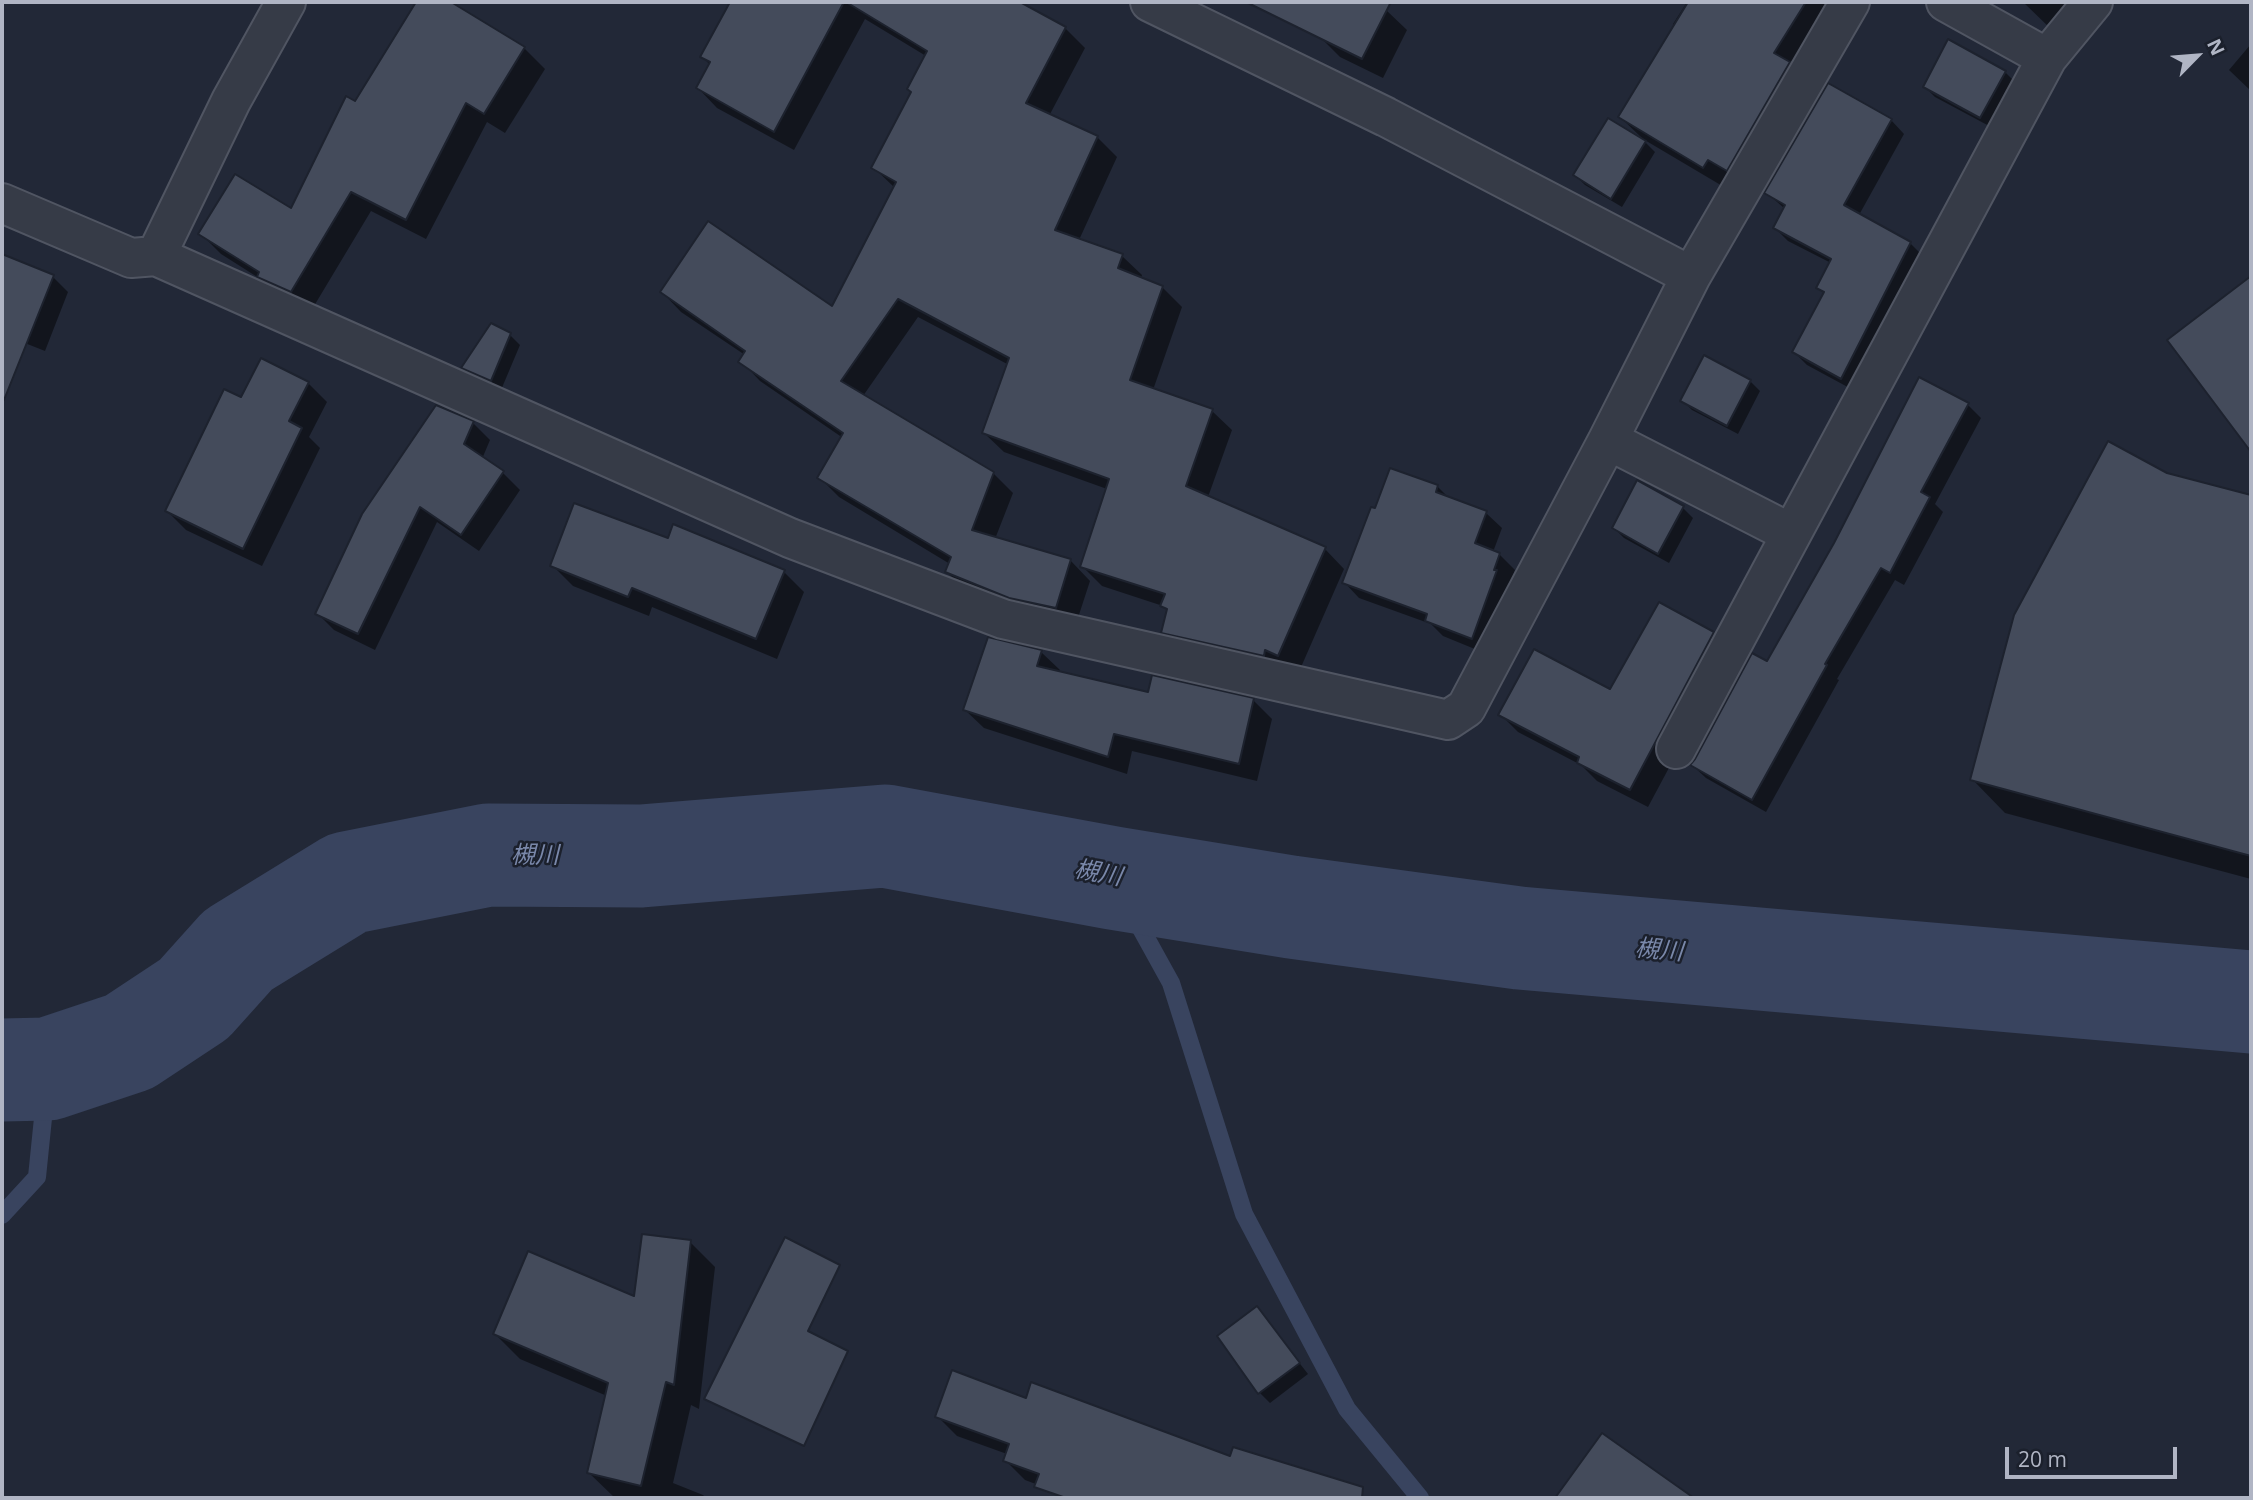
<!DOCTYPE html>
<meta charset="utf-8">
<style>
body{margin:0}
#map{position:relative;width:2253px;height:1500px;overflow:hidden;background:#222837;font-family:"Open Sans",sans-serif}
canvas{display:block}
.frame{position:absolute;inset:0;border:4px solid #b0b5c4;pointer-events:none}
.north{position:absolute;left:2162px;top:21px;width:70px;height:70px;-webkit-text-stroke:5px #1b202c;paint-order:stroke;rotate:65deg;font-size:19px;font-weight:700;line-height:28px;text-align:center;color:#b0b5c4}
.north::after{content:'';display:block;margin:auto;width:24px;height:32px;background:#b0b5c4;clip-path:polygon(50% 0,100% 100%,50% 72%,0 100%)}
.scale{position:absolute;left:2005px;top:1447px;width:172px;height:32px;box-sizing:border-box;border:4px solid #b0b5c4;border-top:0;padding-left:9px;font-size:21px;line-height:24px;white-space:nowrap;color:#b0b5c4;-webkit-text-stroke:5px #1b202c;paint-order:stroke}
</style>
<div id="map">
<canvas width="2253" height="1500"></canvas>
<div class="frame"></div>
<div class="north">N</div>
<div class="scale">20 m</div>
</div>
<script>
const context = document.querySelector('canvas').getContext('2d');
context.lineJoin = 'round';
function fillPath(path, color) { context.fillStyle = color; context.fill(path, 'evenodd'); }
const poly = rows => new Path2D(rows.map(r => 'M' + r).join(''));
function trace(path, color, width, dash) { context.strokeStyle = color; context.lineWidth = width; context.lineCap = dash ? 'butt' : 'round'; context.setLineDash(dash || []); context.stroke(path); }
function label(font, color, halo, rows, align = 'center') {
  context.font = font + ' "Open Sans","Noto Sans JP",sans-serif'; context.lineWidth = 5; context.setLineDash([]); context.textBaseline = 'middle'; context.strokeStyle = halo; context.fillStyle = color; for (const [text, x, y, turn = 0] of rows) {
    context.save(); context.translate(x, y); context.rotate((+turn || 0) * Math.PI / 180); context.textAlign = isNaN(turn) ? turn : align; if (halo) context.strokeText(text, 0, 0); context.fillText(text, 0, 0); context.restore();
  }
}
fillPath(poly([
 [418,2,448,2,524,48,545,69,505,133,487,122,426,239,371,211,311,311,279,297,262,280,221,254,201,234,292,210],
 [733,2,1016,2,1065,28,1085,48,1049,116,1097,137,1117,157,1079,240,1122,256,1142,275,1141,279,1162,287,1182,307,1153,390,1212,411,1232,430,1208,497,1325,549,1344,569,1298,674,1183,652,1163,632,1168,611,1163,606,1102,586,1082,566,1107,489,1004,452,984,433,1009,365,918,317,863,396,993,473,1013,493,995,539,1071,561,1090,581,1075,627,967,592,947,572,950,564,839,497,820,478,843,438,760,381,741,361,745,355,681,312,662,292,833,308,895,188,873,167,913,93,926,56,865,19,794,150,717,108,698,88,710,65,702,56],
 [1336,2,1370,2,1386,10,1407,30,1383,78,1340,57,1319,36],
 [1687,2,1840,2,1724,187,1643,139,1620,117,1675,26,1673,24],
 [2023,2,2078,2,2052,30],
 [2251,44,2251,91,2229,70],
 [2005,72,2015,82,1991,127,1935,97,1925,87],
 [1891,120,1904,134,1859,215,1910,243,1924,257,1855,391,1807,365,1794,352,1825,294,1818,288,1831,263,1788,241,1775,228,1785,209,1767,193],
 [1643,140,1655,152,1622,207,1585,185,1575,175],
 [2,256,53,277,68,292,45,351,2,334],
 [2238,289,2251,302,2251,449,2169,340],
 [510,335,520,345,501,390,473,377,463,367],
 [1750,381,1760,391,1738,434,1692,410,1682,400],
 [308,383,327,402,309,437,320,448,262,566,186,530,167,511,242,400],
 [1968,405,1981,418,1935,504,1943,512,1904,585,1895,580,1837,679,1839,680,1766,812,1706,778,1692,765,1767,664],
 [473,423,490,440,482,459,503,473,520,490,479,551,437,522,375,650,334,630,317,613],
 [1391,470,1438,487,1450,499,1486,513,1502,528,1493,552,1499,554,1515,570,1509,585,1512,587,1487,654,1443,636,1431,624,1359,598,1344,582,1376,511],
 [2166,475,2251,496,2251,879,2005,813,1972,779],
 [1683,508,1693,518,1669,563,1624,538,1614,528],
 [669,540,784,572,804,592,777,659,652,607,649,616,573,586,552,565],
 [1713,634,1731,652,1648,807,1597,781,1581,765,1518,732,1500,714,1611,691],
 [1041,652,1060,670,1059,673,1149,694,1253,700,1272,719,1257,781,1132,751,1127,774,984,728,965,710],
 [690,1242,715,1267,699,1409,691,1405,673,1483,703,1495,706,1498,615,1498,589,1473,607,1396,520,1359,495,1334,636,1298],
 [1257,1309,1308,1374,1270,1403,1260,1393,1219,1337],
 [1027,1400,1232,1458,1327,1491,1325,1498,1073,1498,1025,1480,1005,1460,1007,1454,957,1436,937,1416],
 [1603,1435,1667,1481,1684,1498,1557,1498]
]), '#0007');
trace(poly([
 [1113,878,1171,983,1244,1214,1347,1409,1420,1498],
 [2,1215,37,1177,48,1069]
]), '#39445f', 18);
trace(poly([
 [2,1070,48,1069,129,1042,194,999,238,950,347,883,488,855,641,856,885,836,1113,878,1291,907,1519,938,2251,1002]
]), '#39445f', 103);
const building = poly([
 [416,2,451,2,525,47,484,114,466,103,406,220,351,192,291,292,257,277,259,272,198,234,235,174,291,208,346,96,355,101,416,2],
 [730,2,844,2,774,132,696,88,710,62,700,57,730,2],
 [846,2,1020,2,1066,27,1026,103,1098,136,1055,230,1123,254,1118,268,1163,286,1130,380,1213,409,1186,486,1326,547,1278,656,1265,650,1264,656,1161,633,1167,609,1160,606,1165,594,1080,567,1109,479,982,433,1009,358,898,299,841,381,994,472,972,530,1071,559,1056,608,1009,598,945,572,951,557,817,478,843,433,738,362,745,351,660,292,708,221,832,306,896,182,871,168,911,92,907,89,927,51,846,2],
 [1246,2,1391,2,1362,59,1246,2],
 [1688,2,1806,2,1774,53,1790,62,1727,171,1708,160,1703,168,1618,117,1688,2],
 [1948,39,2006,71,1980,118,1923,87,1948,39],
 [1828,83,1892,119,1844,205,1911,242,1841,379,1792,352,1824,292,1816,288,1831,259,1773,228,1785,205,1764,193,1828,83],
 [1608,118,1646,141,1611,199,1573,175,1608,118],
 [2,254,54,275,4,400,2,399,2,254],
 [2251,276,2251,452,2167,340,2251,276],
 [491,323,511,333,491,381,461,368,491,323],
 [1704,355,1751,380,1727,426,1680,401,1704,355],
 [261,358,309,382,289,421,302,428,243,549,165,511,224,389,241,397,261,358],
 [1919,377,1969,403,1921,492,1930,497,1890,573,1881,568,1825,664,1827,665,1752,800,1690,765,1695,759,1752,653,1767,661,1834,543,1919,377],
 [436,405,474,421,464,444,504,471,461,535,420,507,358,634,315,614,362,514,436,405],
 [2108,441,2167,473,2251,495,2251,856,1970,780,2014,615,2108,441],
 [1390,468,1438,485,1436,492,1487,511,1475,543,1500,553,1494,570,1497,570,1472,639,1425,621,1427,614,1342,583,1371,507,1375,508,1390,468],
 [1637,480,1684,506,1658,554,1612,528,1637,480],
 [574,503,668,538,673,524,785,570,756,639,632,588,628,597,550,566,574,503],
 [1659,602,1714,632,1630,790,1577,763,1579,757,1498,715,1534,649,1610,689,1659,602],
 [988,637,1042,650,1037,666,1148,692,1152,675,1254,698,1239,764,1114,734,1108,757,963,710,988,637],
 [642,1234,691,1240,674,1385,666,1382,641,1486,587,1473,608,1383,493,1334,528,1251,634,1296,642,1234],
 [785,1237,840,1265,808,1331,848,1351,804,1446,704,1399,785,1237],
 [1257,1306,1300,1363,1258,1394,1217,1336,1257,1306],
 [952,1370,1026,1398,1031,1382,1230,1456,1233,1447,1363,1487,1362,1498,1066,1498,1034,1487,1039,1474,1003,1461,1009,1444,935,1417,952,1370],
 [1602,1433,1694,1498,1555,1498,1602,1433]
]);
fillPath(building, '#444b5b');
trace(building, '#1d222e', 2);
const minor = poly([
 [1150,2,1386,117,1691,276],
 [1946,2,2047,58],
 [2,203,131,258,156,256,790,538,1003,619,1448,720,1466,708,1608,440,1691,276,1850,2],
 [156,256,231,101,286,2],
 [1608,440,1790,533],
 [1676,749,2047,58,2093,2]
]);
trace(minor, '#505562', 42);
trace(minor, '#363b47', 38);
label('italic 24px', '#7a88aa', '#1b202c', [
 ["槻川",535,856],
 ["槻川",1098,874,10],
 ["槻川",1659,951,5]
]);
</script>
